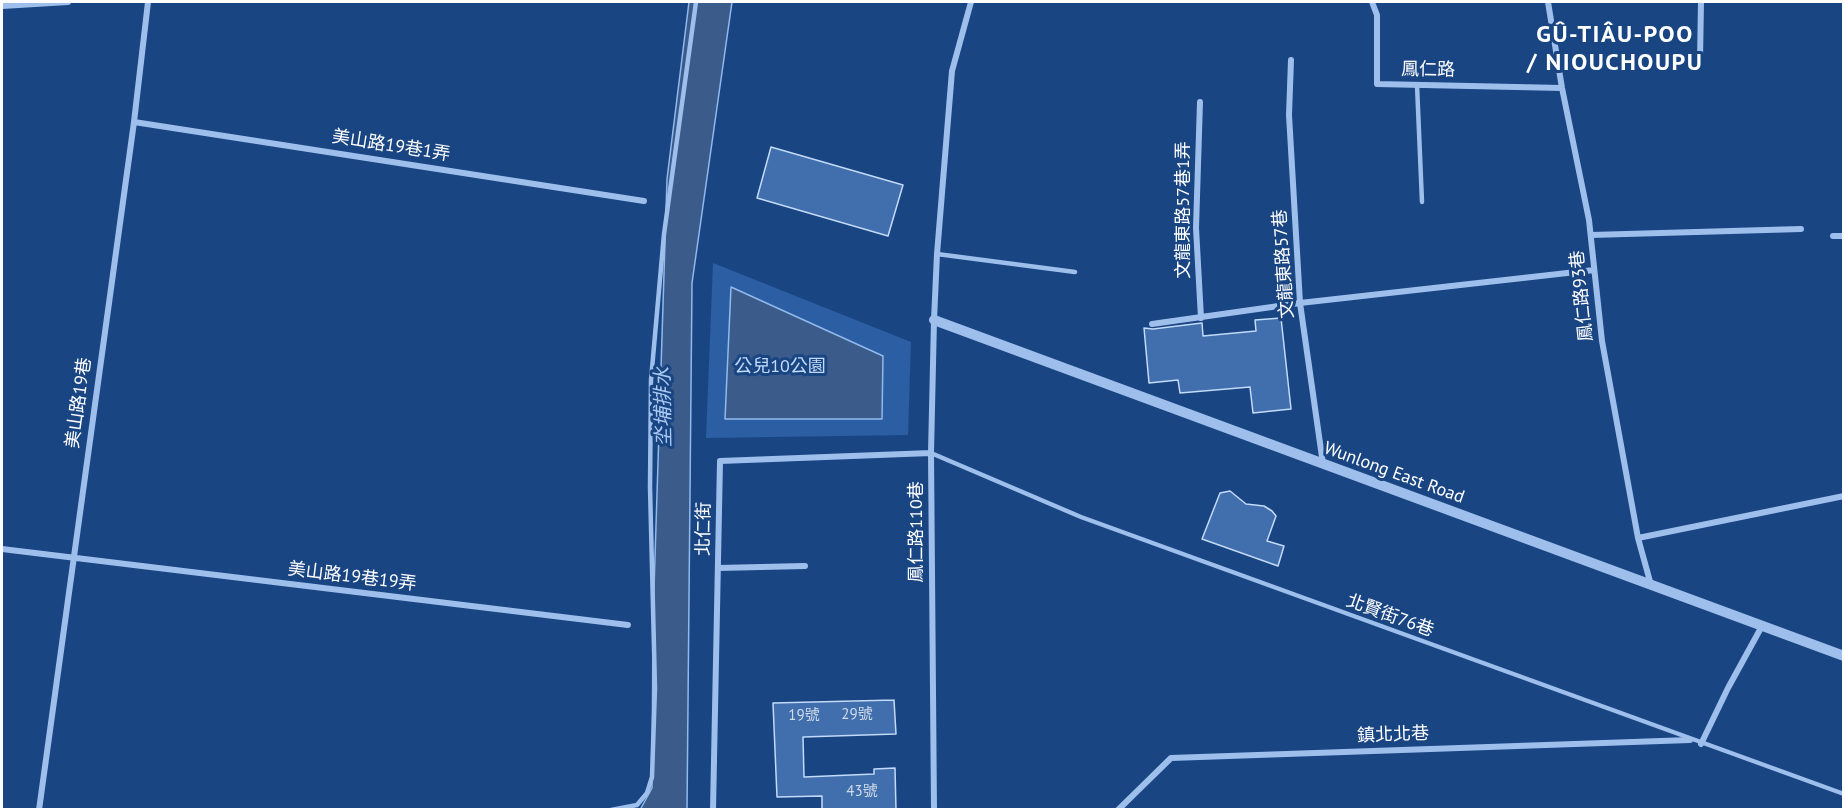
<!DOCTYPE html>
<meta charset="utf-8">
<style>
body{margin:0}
#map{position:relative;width:1845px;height:811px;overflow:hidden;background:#194583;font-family:"PT Sans",sans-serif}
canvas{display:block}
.frame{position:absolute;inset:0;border:3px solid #fff;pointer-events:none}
</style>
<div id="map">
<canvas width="1845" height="811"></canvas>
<div class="frame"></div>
</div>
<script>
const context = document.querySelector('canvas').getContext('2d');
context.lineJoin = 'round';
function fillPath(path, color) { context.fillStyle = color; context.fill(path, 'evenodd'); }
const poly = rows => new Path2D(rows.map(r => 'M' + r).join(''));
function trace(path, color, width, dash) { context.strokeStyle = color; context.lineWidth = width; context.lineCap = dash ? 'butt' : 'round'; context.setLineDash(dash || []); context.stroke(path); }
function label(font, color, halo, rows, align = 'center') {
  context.font = font + ' "PT Sans","Noto Sans TC",sans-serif'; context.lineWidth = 6; context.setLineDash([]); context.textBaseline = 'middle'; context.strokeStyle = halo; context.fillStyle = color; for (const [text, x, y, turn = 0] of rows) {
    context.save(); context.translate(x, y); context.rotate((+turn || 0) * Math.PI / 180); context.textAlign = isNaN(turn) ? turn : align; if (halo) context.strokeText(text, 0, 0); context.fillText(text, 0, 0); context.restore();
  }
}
fillPath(poly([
 [713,263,911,342,908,435,706,438]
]), '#2c5ea3');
const water = poly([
 [689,2,732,2,692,283,687,809,640,810,652,788,653,620,667,179,689,2],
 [731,287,883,356,882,419,725,419,731,287]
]);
fillPath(water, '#3b5c8a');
trace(water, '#90baee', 1.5);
const building = poly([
 [771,147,903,185,888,236,757,198,771,147],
 [1281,318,1291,409,1253,413,1250,387,1180,393,1178,380,1149,383,1144,328,1153,329,1202,323,1203,336,1256,331,1255,320,1281,318],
 [1230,491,1246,504,1264,506,1272,511,1276,516,1267,541,1284,546,1278,566,1202,539,1220,493,1230,491],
 [894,700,896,734,803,737,804,777,874,774,874,769,895,768,896,810,822,810,822,796,777,797,773,703,894,700]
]);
fillPath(building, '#416fad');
trace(building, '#c3daf9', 1.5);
trace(poly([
 [1417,85,1422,202],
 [937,254,1075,272],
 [931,453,1081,517,1844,794],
 [611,810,637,805,647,793,652,777,655,688,650,487,651,380,664,234,696,2]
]), '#9ebfec', 4.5);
trace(poly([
 [1372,2,1377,15,1377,84,1562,88],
 [1548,2,1562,88,1589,220,1602,341,1638,538,1651,585],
 [2,6,68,2],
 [1291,60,1289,115,1300,303,1323,464],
 [1700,60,1701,2],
 [1200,102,1196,228,1201,318],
 [134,122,644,201],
 [1591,235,1801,229],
 [1833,236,1844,236],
 [1152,324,1300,303,1594,270],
 [1638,538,1844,496],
 [2,549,628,625],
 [718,568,805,566],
 [1701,744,1728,688,1762,626],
 [39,810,134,122,148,2],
 [713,810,720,461,931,453],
 [934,810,931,453,934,320,937,254,952,71,971,2],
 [1118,810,1171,758,1690,740]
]), '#9ebfec', 6);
trace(poly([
 [934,320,1844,656]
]), '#9ebfec', 10);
label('15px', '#d0dbea', null, [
 ["29號",857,715],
 ["19號",804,716],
 ["43號",862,792]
]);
label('18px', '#fff', '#194583', [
 ["鳳仁路",1428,70,1],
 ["美山路19巷1弄",391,146,9],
 ["文龍東路57巷1弄",1184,210,-90],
 ["文龍東路57巷",1284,264,-94],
 ["鳳仁路93巷",1582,296,-96],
 ["美山路19巷",79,403,-82],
 ["Wunlong East Road",1394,473,20],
 ["北仁街",704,529,-89],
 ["鳳仁路110巷",917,532,-90],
 ["美山路19巷19弄",352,577,7],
 ["北賢街76巷",1390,616,20],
 ["鎮北北巷",1393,735,-2]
]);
label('18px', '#c3daf9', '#194583', [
 ["公兒10公園",780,367]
]);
label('italic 20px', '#a9c9f3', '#194583', [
 ["坔埔排水",664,407,-91]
]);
context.letterSpacing = '1.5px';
label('bold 24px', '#fff', '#194583', [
 ["GÛ-TIÂU-POO",1615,35],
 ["/ NIOUCHOUPU",1615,63]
]);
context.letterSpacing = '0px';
</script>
